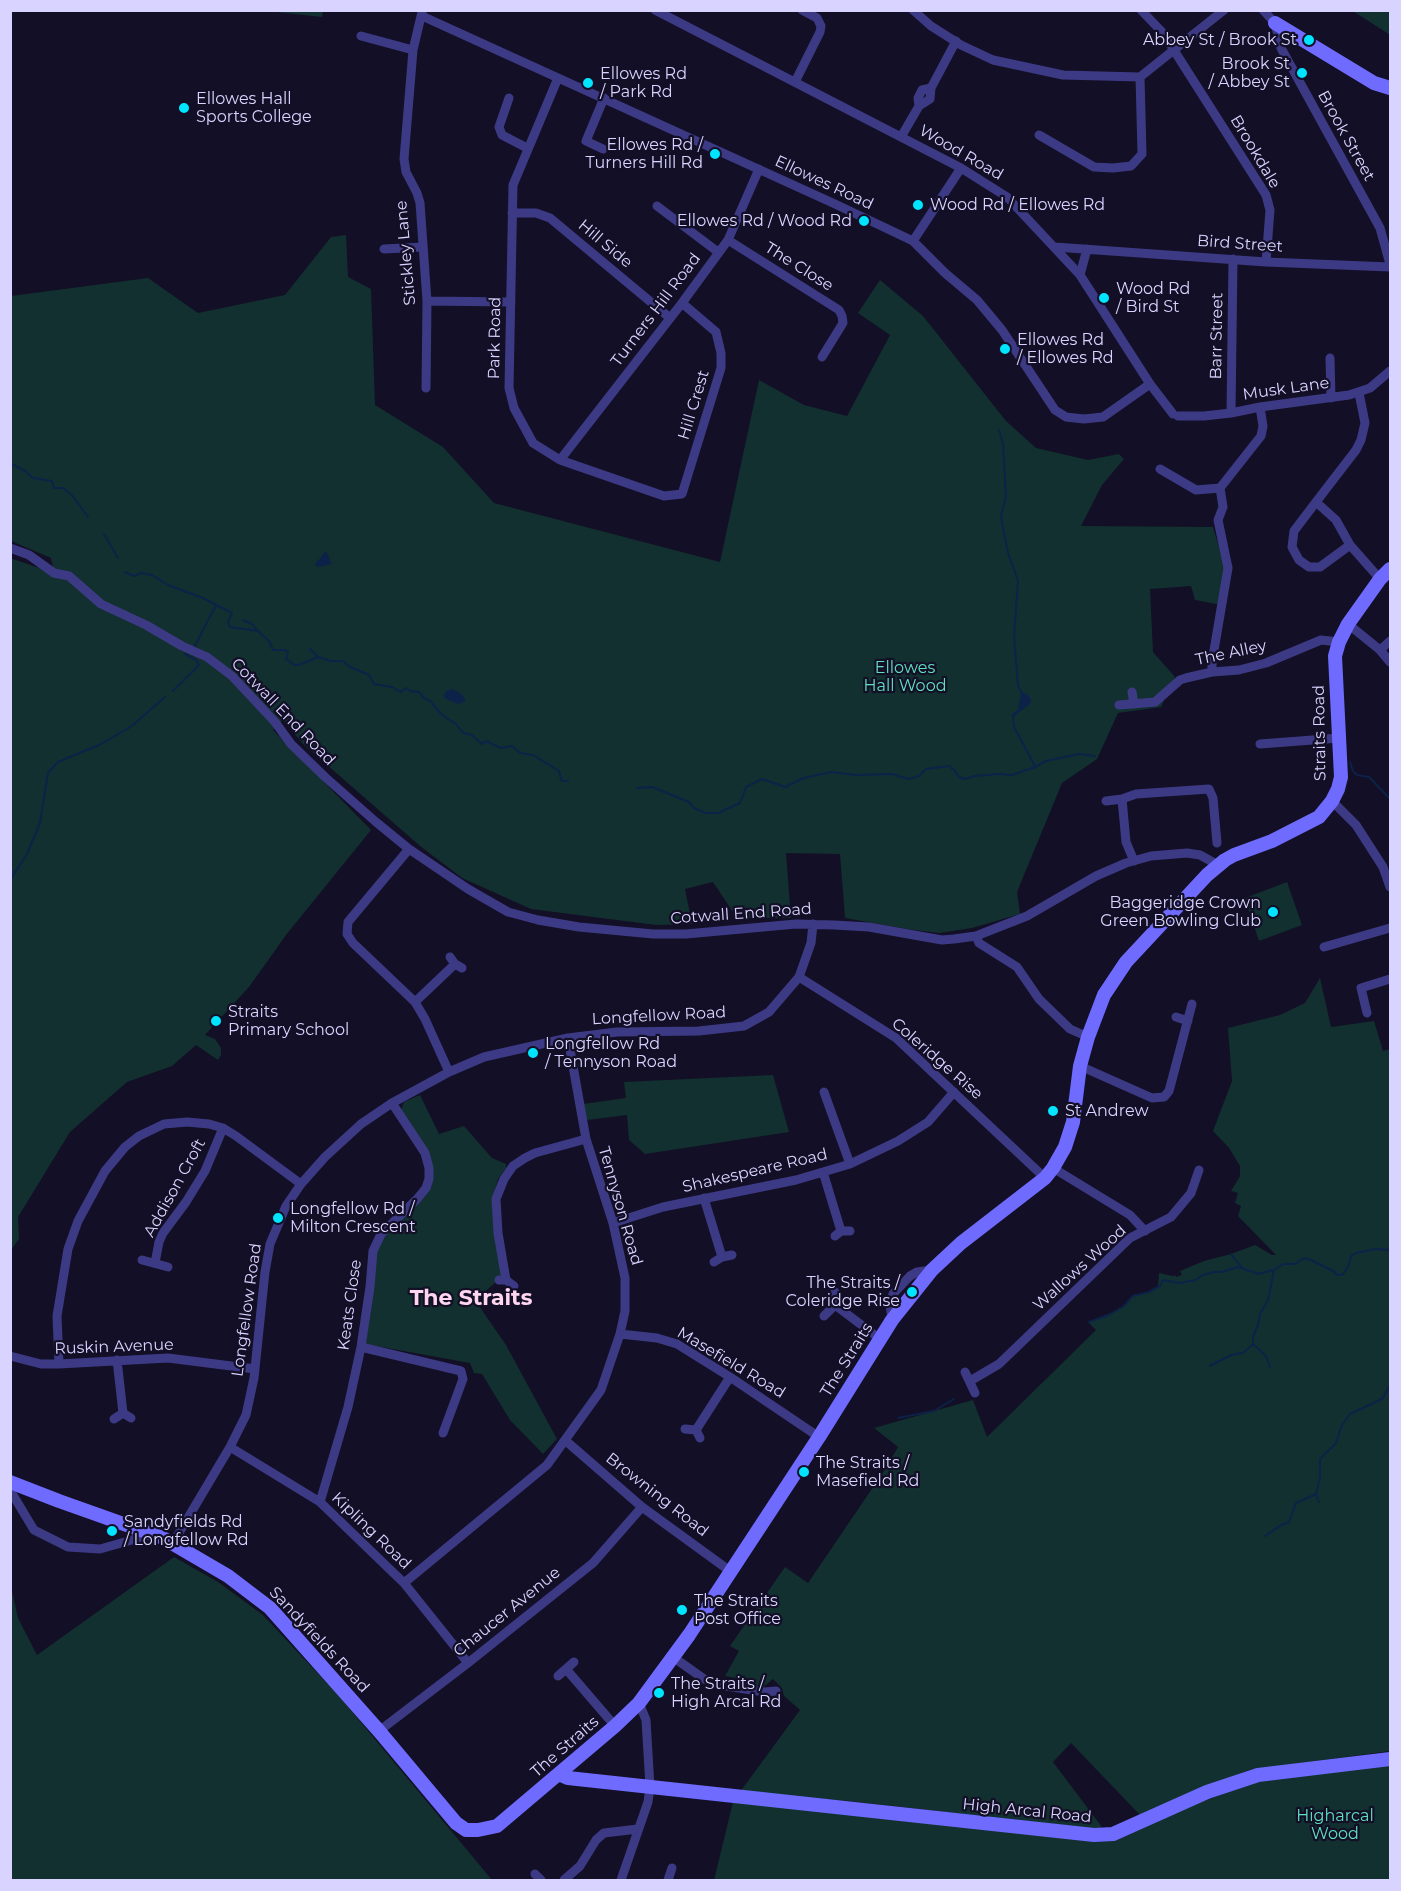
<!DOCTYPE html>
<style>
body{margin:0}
#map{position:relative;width:1401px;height:1891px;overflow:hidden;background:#130f26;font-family:Montserrat,sans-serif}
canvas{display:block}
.frame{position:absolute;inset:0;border:12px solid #d9d4ff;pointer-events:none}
</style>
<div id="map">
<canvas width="1401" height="1891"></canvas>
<div class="frame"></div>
</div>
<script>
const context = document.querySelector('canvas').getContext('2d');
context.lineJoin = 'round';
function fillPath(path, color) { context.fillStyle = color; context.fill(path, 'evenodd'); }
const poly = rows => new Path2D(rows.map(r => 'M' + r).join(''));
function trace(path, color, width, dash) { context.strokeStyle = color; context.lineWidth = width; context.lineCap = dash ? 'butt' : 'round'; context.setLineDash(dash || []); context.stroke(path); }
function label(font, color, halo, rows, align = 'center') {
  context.font = font + ' Montserrat,sans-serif'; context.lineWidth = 4.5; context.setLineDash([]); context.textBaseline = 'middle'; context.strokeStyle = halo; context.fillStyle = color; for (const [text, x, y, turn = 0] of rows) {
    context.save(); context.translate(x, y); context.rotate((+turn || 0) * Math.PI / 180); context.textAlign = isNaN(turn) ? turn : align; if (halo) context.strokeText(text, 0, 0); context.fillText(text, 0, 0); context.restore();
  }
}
fillPath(poly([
 [267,11,323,11,322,17],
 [1353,11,1390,11,1390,35],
 [346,235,348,277,371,289,375,405,443,447,494,503,720,562,759,380,804,405,847,416,890,335,858,313,880,280,923,316,1006,421,1036,448,1088,460,1119,454,1124,459,1102,485,1081,526,1213,527,1226,570,1222,605,1195,600,1191,586,1150,589,1153,652,1175,677,1161,707,1118,713,1097,759,1062,783,1017,892,1020,914,972,928,939,933,907,929,845,918,840,854,786,853,791,918,737,918,713,882,685,889,692,924,656,925,531,909,462,878,420,846,303,744,283,720,273,730,371,830,286,935,249,987,205,1035,215,1039,221,1048,221,1055,218,1060,196,1045,172,1066,127,1082,70,1132,18,1217,19,1239,11,1250,10,558,54,573,51,558,11,541,11,296,148,278,198,313,285,295,331,237],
 [1287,882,1302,925,1259,941,1245,898],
 [1320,978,1331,1027,1374,1021,1383,1051,1390,1049,1390,1751,1249,1770,1140,1815,1071,1743,1053,1762,1102,1827,1097,1829,849,1801,740,1792,800,1710,784,1696,782,1688,773,1679,761,1689,751,1687,751,1681,725,1676,739,1651,730,1646,785,1567,808,1583,884,1471,898,1447,874,1428,973,1400,987,1437,1096,1330,1088,1322,1115,1311,1124,1306,1133,1296,1149,1292,1158,1286,1159,1273,1173,1276,1175,1275,1176,1277,1182,1275,1180,1271,1204,1261,1231,1254,1255,1245,1272,1255,1276,1255,1238,1216,1241,1206,1235,1203,1238,1193,1231,1191,1240,1176,1240,1166,1229,1148,1213,1131,1232,1081,1228,1028,1280,1015,1305,1003],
 [773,1075,789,1132,645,1154,629,1140,627,1115,587,1120,583,1104,626,1098,624,1082],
 [420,1095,439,1134,464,1126,492,1158,506,1164,506,1168,498,1179,493,1197,503,1272,500,1276,497,1277,495,1283,475,1300,506,1345,557,1439,543,1454,510,1420,482,1374,474,1373,470,1363,365,1344,375,1250,379,1242,432,1177,401,1110,404,1102],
 [174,1557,218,1582,263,1615,339,1696,492,1880,11,1880,11,1587,18,1618,37,1655],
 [1390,1763,1390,1880,714,1880,733,1802,1072,1839,1187,1807,1257,1782,1324,1771]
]), '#12302f');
fillPath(poly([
 [326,551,332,564,318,567,316,566,315,564],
 [451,689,459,692,465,698,465,701,458,704,446,699,444,697,445,692],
 [1021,691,1029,696,1031,700,1030,704,1013,717,1011,715,1018,710]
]), '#0c2248');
trace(poly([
 [999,430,1003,444,1006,497,1001,515,1002,523,1008,553,1018,581,1014,637,1018,686,1021,691],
 [10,463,25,471,33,478,52,481,54,488,63,488,72,495,88,517],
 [104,534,118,558],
 [125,572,134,576,141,573,152,575,168,585,203,598,232,613,228,622,230,627,258,631,269,641,273,650,285,650,288,652,286,659,295,665,299,665,318,657,331,661,343,661,350,667,369,675,374,684,392,687,401,692,406,688,410,691,419,692,424,698,430,701,442,715,456,724,463,733,472,735,482,744,486,741,501,748,512,746,520,753,533,755,559,771,561,779,563,781,568,781],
 [208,620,216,606],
 [243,620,252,624,257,630],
 [195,646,207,622],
 [310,649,318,657],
 [173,691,199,665,196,660,185,654],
 [1013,717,1014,727,1035,766],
 [1350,762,1353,771,1357,775,1369,777,1390,799],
 [637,788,652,787,689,802,694,808,706,813,718,813,740,803,746,787,762,779,785,787,804,778,831,772,856,775,892,774,909,779,919,776,926,769,949,766,955,771,959,777,965,779,975,776,998,774,1012,775,1035,767,1046,761,1079,754,1095,756],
 [10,880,27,854,40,823,48,773,58,762,101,744,132,726,165,697],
 [1231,1254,1242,1268],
 [1089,1322,1109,1315,1124,1306,1133,1296,1149,1292,1160,1286,1163,1280,1179,1283,1196,1280,1201,1276,1213,1272,1222,1272,1238,1267,1259,1274,1273,1270],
 [1253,1344,1266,1356,1270,1367],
 [1210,1366,1231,1355,1243,1353,1253,1344,1253,1337,1258,1325,1260,1314,1268,1300,1274,1270,1283,1264,1295,1264,1304,1258,1311,1260,1335,1272,1336,1275,1340,1275,1343,1274,1348,1267,1351,1256,1356,1253,1376,1249,1390,1250],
 [898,1418,934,1411,954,1399],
 [1316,1494,1319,1502],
 [1265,1536,1281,1525,1289,1522,1296,1503,1316,1494,1320,1478,1320,1459,1336,1443,1342,1425,1350,1414,1382,1399,1390,1386]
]), '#0c2248', 2);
trace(poly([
 [655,10,961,168,1007,197,1080,275,1150,384,1173,414],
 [913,10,931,26,961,45,993,60,1063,75,1140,77,1224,10],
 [1141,10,1163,33,1266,195,1270,210,1266,262],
 [1263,10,1275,23,1281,48,1380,228,1390,264],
 [422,12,413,50,404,159,406,172,417,193,420,203,427,301,426,388],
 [422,16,835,204,913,241,945,273,977,300,1002,330,1055,410,1066,417,1084,419,1103,417,1150,384],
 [361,36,413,50],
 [558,78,513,185,509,388,514,408,533,443,560,460,664,496,682,494,721,368,721,353,716,332,682,303],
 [795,82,820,32,821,26,817,18,802,10],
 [509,98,499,127,502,135,527,148],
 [919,106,918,98,922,90,931,88],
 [1039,135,1094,167,1113,168,1131,166,1142,154,1140,77],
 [901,137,919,106,930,99,931,88,956,41],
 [603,149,586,141,604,98],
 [657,206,718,252],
 [512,213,536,213,550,218,670,318],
 [728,240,839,310,842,316,843,323,822,357],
 [913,241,961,168],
 [1055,247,1266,262,1390,267],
 [384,249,423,247],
 [1080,275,1087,249],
 [427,301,511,302],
 [1330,358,1331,398],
 [1359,393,1365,423,1361,440,1356,450,1316,502,1336,520,1350,545,1380,579],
 [1231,413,1233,259],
 [1178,416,1204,416,1231,413,1260,407,1349,395,1370,388,1390,371],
 [560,460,682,303,728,240,759,169],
 [1160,469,1196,490,1220,488],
 [1316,502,1294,531,1292,547,1299,560,1309,567,1320,567,1350,545],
 [10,548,29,555,54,573,69,576,101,604,146,625,182,646,207,657,232,676,275,722,291,744,325,777,376,822,409,849,468,889,508,912,538,920,579,927,653,934,686,934,796,924,834,925,869,927,942,940,954,939,976,936,1027,916,1096,876,1126,863,1151,856,1187,853,1200,855,1218,865],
 [1348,624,1380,650,1390,662],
 [1380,650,1390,641],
 [1212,672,1212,662,1228,568,1218,520,1223,507,1220,488,1261,436,1263,426,1260,407],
 [1132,692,1134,704],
 [1119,705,1155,702,1180,680,1186,678,1212,672,1239,670,1266,663,1321,640,1339,642],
 [1260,744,1339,738],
 [1122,799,1126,842,1134,861],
 [1106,801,1122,799,1136,794,1209,789,1213,798,1217,843],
 [1332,801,1356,825,1383,867,1390,887],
 [409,849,348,922,347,934,353,943,415,1002,425,1019,449,1072],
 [976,936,979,943,1017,967,1039,999,1070,1029,1088,1037],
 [1324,947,1390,928],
 [450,957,455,964,462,968],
 [799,977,896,1038,1045,1178],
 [415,1002,455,964],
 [1367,1013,1361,988,1390,979],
 [1176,1017,1188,1021],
 [1080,1066,1152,1098,1164,1097,1169,1091,1192,1004],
 [824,1092,850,1164],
 [1053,1168,1130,1215,1145,1231],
 [823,1172,841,1231],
 [704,1198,722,1257],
 [613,1223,663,1207,796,1180,850,1164,898,1141,928,1122,954,1092],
 [835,1236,841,1231,850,1231],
 [142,1260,168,1267],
 [714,1262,722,1257,732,1255],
 [155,1263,159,1242,163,1233,186,1202,205,1171,223,1128],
 [499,1280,506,1280,514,1286],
 [506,1280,498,1233,496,1199,504,1179,513,1166,525,1158,535,1153,586,1139],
 [835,1305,880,1339],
 [824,1316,835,1305,835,1292],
 [892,1320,890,1304,893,1294,910,1276,917,1272,932,1270],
 [620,1334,657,1338,677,1344,730,1377,819,1437],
 [361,1347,461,1371,463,1379,443,1433],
 [10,1356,41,1364,59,1364,168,1358,255,1369],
 [117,1360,123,1413],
 [59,1364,57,1316,68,1249,78,1221,105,1171,125,1147,139,1136,164,1124,187,1122,209,1124,223,1128,236,1136,301,1184],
 [965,1372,975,1393],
 [970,1381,999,1364,1130,1238,1171,1217,1191,1193,1199,1170],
 [114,1419,123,1413,131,1418],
 [685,1429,696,1430,700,1438],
 [696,1430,730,1377],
 [566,1441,642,1507,730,1571],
 [230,1447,320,1502,404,1583,468,1663],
 [10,1490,34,1530,68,1547,100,1549,153,1534],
 [320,1502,348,1407,361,1347,370,1287,373,1251,381,1234,417,1199,426,1188,429,1179,429,1168,425,1153,392,1103],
 [173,1543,230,1447,246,1415,254,1378,265,1272,270,1244,286,1206,301,1184,325,1157,361,1124,392,1103,449,1072,484,1057,568,1038,617,1032,699,1031,744,1026,769,1012,799,977,811,943,813,924],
 [404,1583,547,1465,601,1390,620,1334,625,1311,625,1278,613,1223,586,1139,568,1038],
 [673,1657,704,1679,719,1685,765,1692,776,1691],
 [566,1669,615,1726],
 [558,1676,574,1662],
 [379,1731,468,1663,593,1563,642,1507],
 [535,1874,541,1880],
 [564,1880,580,1866,596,1840,604,1833,638,1829],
 [621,1880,648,1802,650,1787,646,1720,639,1703],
 [668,1880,672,1868]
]), '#3d3a85', 9);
trace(poly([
 [1275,23,1374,83,1390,88],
 [10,1482,59,1501,163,1538,228,1576,270,1608,379,1731,456,1823,466,1830,478,1830,497,1826,615,1726,639,1703,689,1635,819,1437,892,1320,932,1270,961,1243,1045,1178,1053,1168,1065,1147,1073,1122,1080,1066,1088,1037,1104,995,1126,962,1207,875,1225,860,1234,855,1272,841,1319,817,1332,801,1338,789,1341,777,1335,656,1339,642,1348,624,1380,579,1390,569],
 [559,1774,568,1778,1094,1835,1113,1834,1207,1792,1258,1775,1390,1759]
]), '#6f6bff', 14);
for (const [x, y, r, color] of [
 [1309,40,6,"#00e5ff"],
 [1302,73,6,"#00e5ff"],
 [588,83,6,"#00e5ff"],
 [184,108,6,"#00e5ff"],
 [715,154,6,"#00e5ff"],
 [918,205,6,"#00e5ff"],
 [864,221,6,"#00e5ff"],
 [1104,298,6,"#00e5ff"],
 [1005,349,6,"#00e5ff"],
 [1273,912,6,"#00e5ff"],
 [216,1021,6,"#00e5ff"],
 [533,1053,6,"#00e5ff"],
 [1053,1111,6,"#00e5ff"],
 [278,1218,6,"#00e5ff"],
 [912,1292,6,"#00e5ff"],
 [804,1472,6,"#00e5ff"],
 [112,1531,6,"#00e5ff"],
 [682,1610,6,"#00e5ff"],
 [659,1693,6,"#00e5ff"]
]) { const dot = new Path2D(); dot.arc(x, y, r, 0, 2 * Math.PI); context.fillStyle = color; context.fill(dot); trace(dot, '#130f26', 2); }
label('16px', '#d9d4ff', '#130f26', [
 ["Abbey St / Brook St",1297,40,"right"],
 ["Brook St",1290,64,"right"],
 ["/ Abbey St",1290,82,"right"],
 ["Ellowes Rd",600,74],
 ["/ Park Rd",600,92],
 ["Ellowes Hall",196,99],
 ["Sports College",196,117],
 ["Ellowes Rd /",703,145,"right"],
 ["Turners Hill Rd",703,163,"right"],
 ["Wood Rd / Ellowes Rd",930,205],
 ["Ellowes Rd / Wood Rd",852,221,"right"],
 ["Wood Rd",1116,289],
 ["/ Bird St",1116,307],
 ["Ellowes Rd",1017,340],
 ["/ Ellowes Rd",1017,358],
 ["Baggeridge Crown",1261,903,"right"],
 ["Green Bowling Club",1261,921,"right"],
 ["Straits",228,1012],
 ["Primary School",228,1030],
 ["Longfellow Rd",545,1044],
 ["/ Tennyson Road",545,1062],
 ["St Andrew",1065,1111],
 ["Longfellow Rd /",290,1209],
 ["Milton Crescent",290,1227],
 ["The Straits /",900,1283,"right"],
 ["Coleridge Rise",900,1301,"right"],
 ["The Straits /",816,1463],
 ["Masefield Rd",816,1481],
 ["Sandyfields Rd",124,1522],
 ["/ Longfellow Rd",124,1540],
 ["The Straits",694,1601],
 ["Post Office",694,1619],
 ["The Straits /",671,1684],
 ["High Arcal Rd",671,1702]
], 'left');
label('16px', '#d9d4ff', '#130f26', [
 ["Brook Street",1346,136,61],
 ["Brookdale",1255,152,59],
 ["Wood Road",961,153,30],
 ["Ellowes Road",824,183,25],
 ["Hill Side",605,244,40],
 ["Bird Street",1240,244,4],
 ["Stickley Lane",406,253,-95],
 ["The Close",799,267,32],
 ["Turners Hill Road",656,310,-53],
 ["Barr Street",1217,336,-89],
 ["Park Road",495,338,-89],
 ["Musk Lane",1286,389,-8],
 ["Hill Crest",694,405,-73],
 ["The Alley",1231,653,-12],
 ["Cotwall End Road",283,712,46],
 ["Straits Road",1320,733,-91],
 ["Cotwall End Road",741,914,-4],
 ["Longfellow Road",659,1016,-3],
 ["Coleridge Rise",937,1059,41],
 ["Shakespeare Road",755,1171,-13],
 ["Addison Croft",175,1188,-61],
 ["Tennyson Road",620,1206,74],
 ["Wallows Wood",1080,1268,-42],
 ["Keats Close",350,1305,-82],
 ["Longfellow Road",247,1310,-82],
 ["Ruskin Avenue",114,1347,-2],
 ["The Straits",847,1360,-58],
 ["Masefield Road",731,1363,31],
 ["Browning Road",657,1495,38],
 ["Kipling Road",371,1531,44],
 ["Chaucer Avenue",507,1612,-39],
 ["Sandyfields Road",319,1640,47],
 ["The Straits",565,1747,-41],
 ["High Arcal Road",1027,1811,6]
]);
label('16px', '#5fe0c0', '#130f26', [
 ["Ellowes",905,668],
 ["Hall Wood",905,686],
 ["Higharcal",1335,1816],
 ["Wood",1335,1834]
]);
label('bold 22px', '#ffd6f0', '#130f26', [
 ["The Straits",471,1299]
]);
</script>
